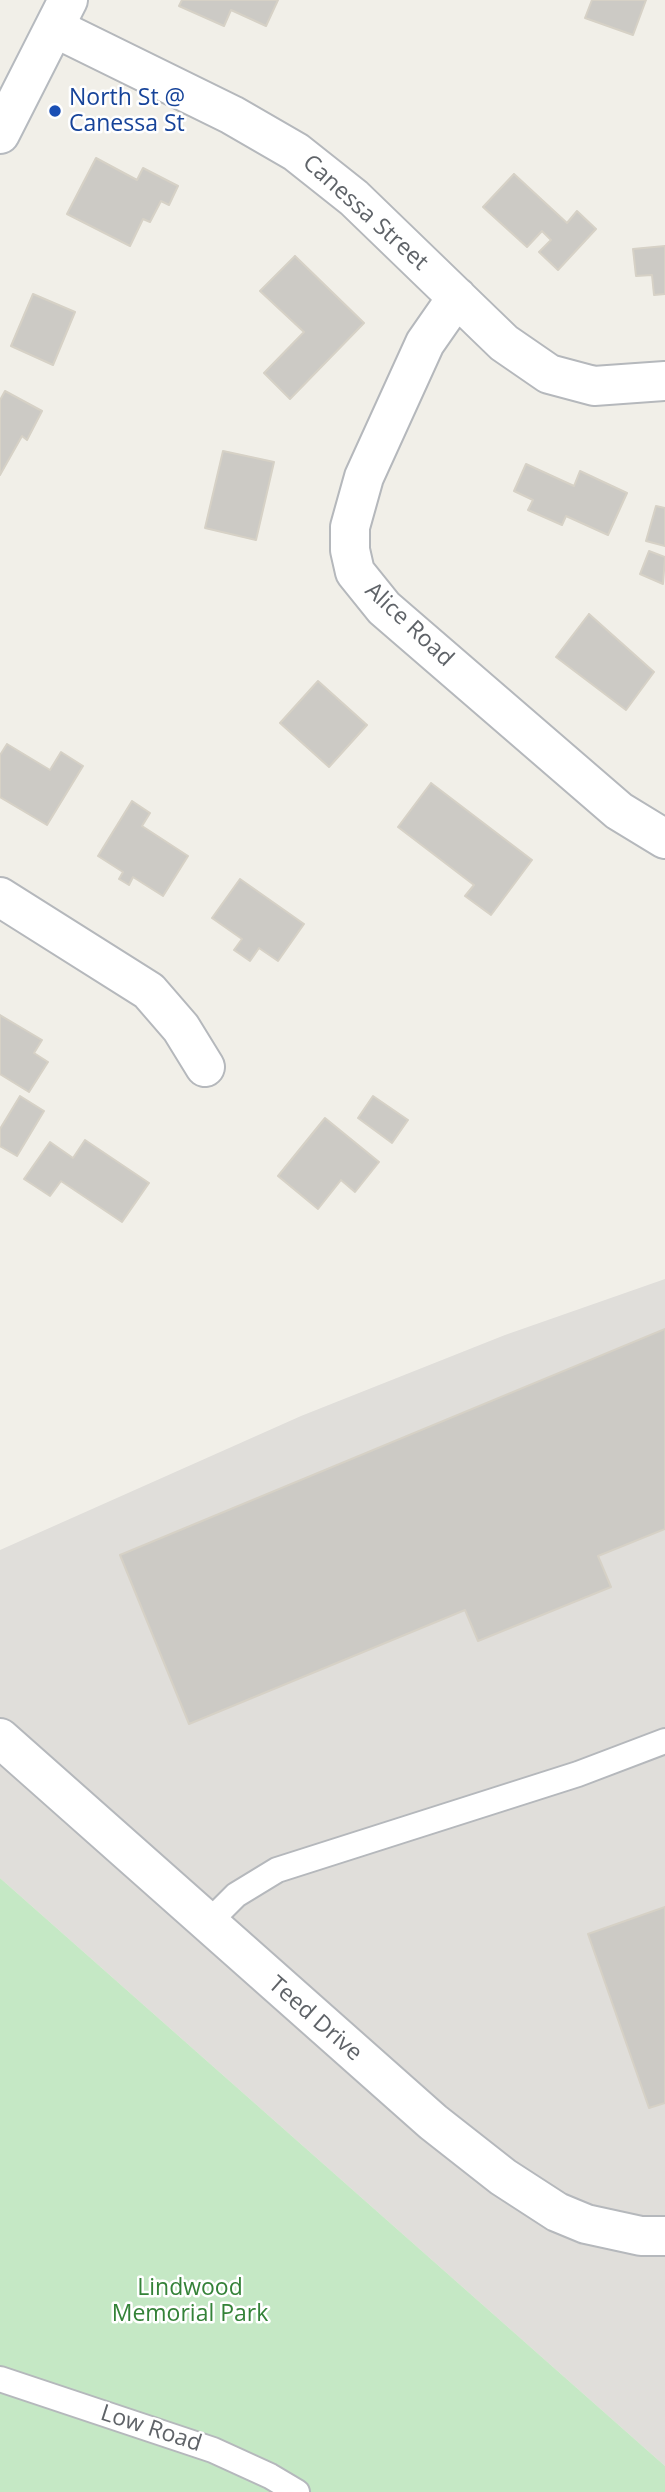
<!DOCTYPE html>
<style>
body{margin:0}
canvas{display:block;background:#f1efe8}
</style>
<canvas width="665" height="2492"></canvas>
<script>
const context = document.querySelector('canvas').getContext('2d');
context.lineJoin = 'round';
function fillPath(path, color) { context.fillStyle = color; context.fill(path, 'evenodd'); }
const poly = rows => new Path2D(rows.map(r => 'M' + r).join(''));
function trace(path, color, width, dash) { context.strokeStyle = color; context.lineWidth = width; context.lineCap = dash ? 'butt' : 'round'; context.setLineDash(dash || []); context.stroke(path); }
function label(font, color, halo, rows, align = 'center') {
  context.font = font + ' "Open Sans",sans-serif'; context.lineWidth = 5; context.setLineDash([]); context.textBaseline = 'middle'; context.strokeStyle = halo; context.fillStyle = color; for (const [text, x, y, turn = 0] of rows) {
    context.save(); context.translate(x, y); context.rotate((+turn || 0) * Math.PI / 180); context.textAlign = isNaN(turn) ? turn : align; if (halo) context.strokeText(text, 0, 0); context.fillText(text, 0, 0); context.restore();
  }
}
fillPath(poly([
 [665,1279,665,2466,0,1878,0,1550,301,1416,505,1335]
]), '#e0deda');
fillPath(poly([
 [0,1878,665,2466,665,2492,0,2492]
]), '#c5e8c5');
const building = poly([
 [182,0,278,0,266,26,231,10,224,26,179,6,182,0],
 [592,0,646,0,633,35,585,18,592,0],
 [96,158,137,180,143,168,178,186,169,205,161,201,150,222,143,219,130,246,67,214,96,158],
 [514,174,567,223,577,211,596,229,558,270,539,252,551,240,542,231,527,247,483,207,514,174],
 [665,246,665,294,654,295,652,275,636,276,633,249,665,246],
 [295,256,364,323,290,399,264,373,304,332,260,291,295,256],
 [33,294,75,312,53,365,11,346,33,294],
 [5,391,42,411,27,440,22,436,0,475,0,400,5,391],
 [223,451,274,462,256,540,205,528,223,451],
 [526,464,574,486,580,471,627,493,608,535,566,516,562,525,528,510,533,500,514,491,526,464],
 [656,506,665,508,665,546,646,541,656,506],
 [649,551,665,557,663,584,640,574,649,551],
 [589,614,654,672,626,710,556,657,589,614],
 [318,681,367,725,329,767,280,723,318,681],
 [7,744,50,770,61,752,83,766,47,825,0,797,0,755,7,744],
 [431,783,532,860,491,915,465,896,474,885,398,827,431,783],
 [132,801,150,813,142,826,188,856,163,896,133,877,129,885,119,879,123,872,98,856,132,801],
 [240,879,304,924,278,961,259,948,250,961,234,950,242,939,212,918,240,879],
 [0,1015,42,1040,34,1053,48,1062,29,1092,0,1074,0,1015],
 [20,1096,44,1111,17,1156,0,1146,0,1129,20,1096],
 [373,1096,408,1120,392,1143,358,1118,373,1096],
 [325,1118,379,1162,355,1192,341,1180,318,1209,278,1176,325,1118],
 [85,1140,149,1183,122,1222,61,1181,50,1196,24,1179,50,1142,73,1158,85,1140],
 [665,1329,665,1529,598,1556,611,1587,478,1641,465,1610,189,1724,120,1555,665,1329],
 [665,1907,665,2103,649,2108,588,1934,665,1907]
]);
fillPath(building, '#cccac5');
trace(building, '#d6d1c6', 2);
const lane = poly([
 [207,1924,236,1895,277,1870,578,1774,665,1741],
 [0,2379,213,2450,270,2476,297,2492]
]);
const street = poly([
 [55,28,232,115,296,152,354,198,504,343,549,374,594,386,665,381],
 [457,297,425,343,364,477,350,527,350,550,355,572,384,608,619,811,665,839],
 [0,897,149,991,181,1028,205,1067],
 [0,1738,433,2122,503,2177,557,2212,586,2224,641,2236,665,2236]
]);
const secondary = poly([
 [0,134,68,0]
]);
trace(lane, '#b5b8bc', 28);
trace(street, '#b5b8bc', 42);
trace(secondary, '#b6babf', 42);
trace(lane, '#fff', 24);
trace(street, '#fff', 38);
trace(secondary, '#fff', 38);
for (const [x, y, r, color] of [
 [55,111,7,"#1a4fb4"]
]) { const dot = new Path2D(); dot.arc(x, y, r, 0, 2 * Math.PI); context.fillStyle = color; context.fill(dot); trace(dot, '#fff', 2.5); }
label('23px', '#164399', '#fff', [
 ["North St @",69,98],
 ["Canessa St",69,124]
], 'left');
label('23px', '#5f6368', '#fff', [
 ["Canessa Street",365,213,42],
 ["Alice Road",409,625,43],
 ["Teed Drive",315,2019,41],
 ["Low Road",151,2429,18]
]);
label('23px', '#348238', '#fff', [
 ["Lindwood",190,2288],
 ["Memorial Park",190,2314]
]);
</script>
